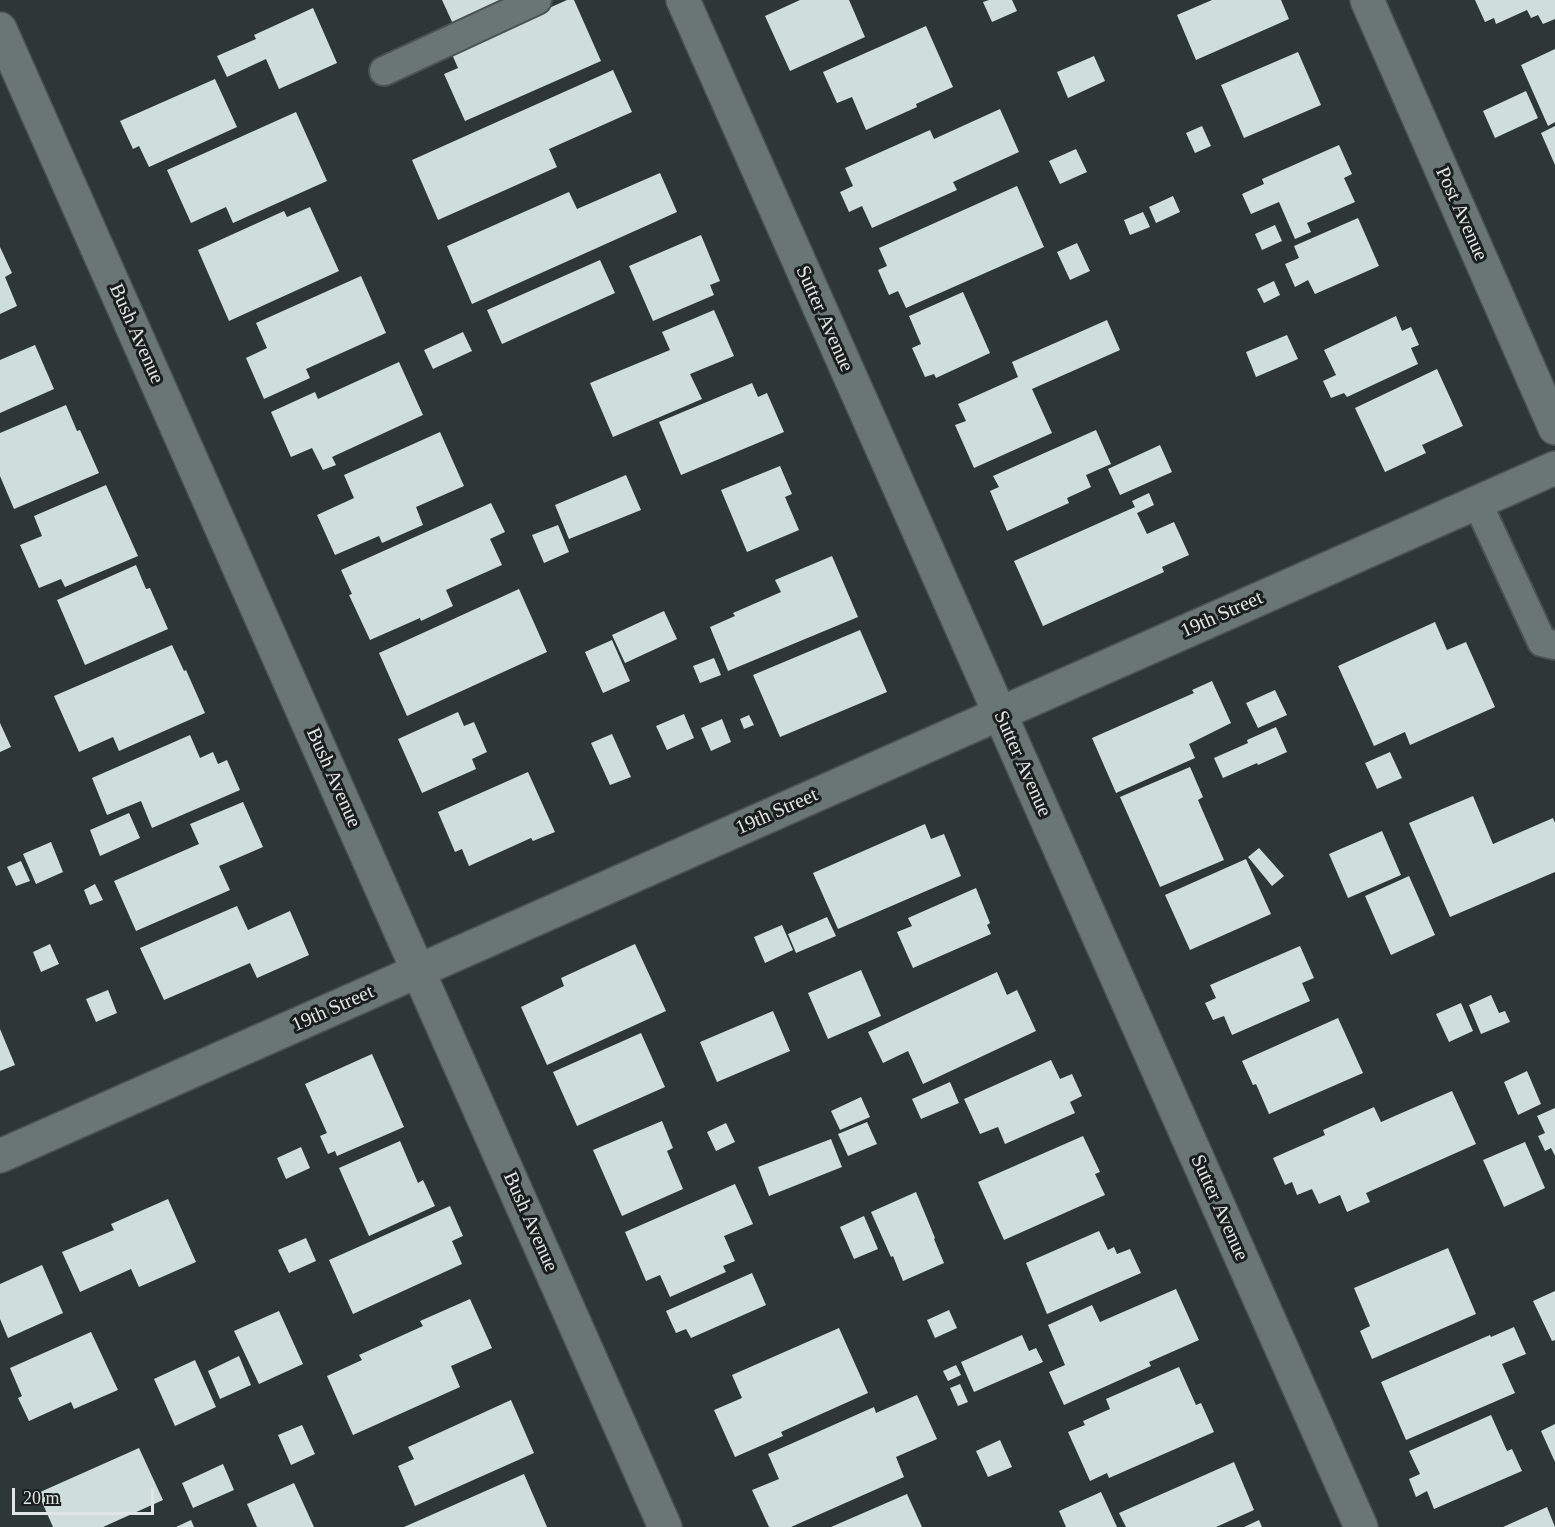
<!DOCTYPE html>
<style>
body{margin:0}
#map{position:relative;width:1555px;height:1527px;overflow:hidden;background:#2d3836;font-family:"Times New Roman",serif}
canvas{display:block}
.scale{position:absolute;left:12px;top:1488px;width:142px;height:27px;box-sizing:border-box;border:3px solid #dfe6e4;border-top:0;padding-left:8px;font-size:18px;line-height:21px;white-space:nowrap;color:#dfe6e4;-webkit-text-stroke:4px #191e1d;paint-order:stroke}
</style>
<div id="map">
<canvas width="1555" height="1527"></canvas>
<div class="scale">20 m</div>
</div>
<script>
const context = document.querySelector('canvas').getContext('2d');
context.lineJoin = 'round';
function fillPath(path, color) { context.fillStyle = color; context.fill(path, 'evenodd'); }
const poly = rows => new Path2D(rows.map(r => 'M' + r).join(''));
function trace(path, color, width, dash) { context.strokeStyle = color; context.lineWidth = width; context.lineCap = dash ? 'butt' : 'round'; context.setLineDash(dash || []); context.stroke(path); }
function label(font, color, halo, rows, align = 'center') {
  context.font = font + ' "Times New Roman",serif'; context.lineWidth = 6; context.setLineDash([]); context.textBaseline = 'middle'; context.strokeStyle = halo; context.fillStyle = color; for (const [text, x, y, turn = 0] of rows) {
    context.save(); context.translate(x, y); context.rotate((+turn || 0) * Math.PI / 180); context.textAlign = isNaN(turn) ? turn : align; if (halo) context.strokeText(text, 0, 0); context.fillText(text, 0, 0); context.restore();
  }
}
fillPath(poly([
 [442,0,512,0,454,26],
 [567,0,574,0,601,61,465,121,444,74,458,68,451,52],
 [800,0,849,0,865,37,790,71,765,16],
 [989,0,1012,0,1017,11,992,22,983,2],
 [1212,0,1281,0,1289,19,1196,60,1177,15],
 [1475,0,1555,0,1555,19,1543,24,1538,15,1531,18,1527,10,1496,24,1494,18,1485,22],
 [313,8,337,63,279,89,266,59,227,77,217,56,256,39,254,35],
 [926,26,953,87,916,104,917,107,866,130,852,97,837,103,823,72],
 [1555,49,1555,122,1548,126,1521,65],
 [1298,52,1321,105,1244,138,1221,85],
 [1094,56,1105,81,1068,98,1057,72],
 [613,70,632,112,549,149,557,167,438,220,412,160],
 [215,79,237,127,149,167,139,146,133,149,120,121],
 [1526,91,1538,118,1495,138,1483,111],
 [1000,109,1019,152,953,182,957,190,872,228,862,206,849,212,840,192,853,186,845,168,930,130,934,139],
 [296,112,327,181,233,223,226,207,191,223,167,170],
 [1202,126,1211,146,1195,153,1186,133],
 [1555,126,1555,165,1541,133],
 [1339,145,1352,174,1344,178,1355,202,1307,223,1311,232,1295,239,1279,202,1251,214,1242,194,1264,184,1262,179],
 [1076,149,1087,172,1060,184,1049,161],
 [660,173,677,212,472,304,447,246,569,192,577,209],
 [1017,186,1044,247,906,308,898,291,889,295,878,270,887,266,879,248],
 [1173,196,1180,212,1156,223,1149,207],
 [310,207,339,271,229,321,198,250,284,211,287,217],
 [1143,212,1150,227,1130,235,1124,220],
 [1358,218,1379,266,1315,294,1308,280,1295,287,1285,264,1299,258,1294,246],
 [1275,225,1282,241,1262,250,1255,234],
 [701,235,720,281,710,285,714,295,653,321,629,266],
 [1077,243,1090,271,1070,280,1057,252],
 [0,247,12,273,5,277,17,306,0,314],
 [600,260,615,293,502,344,487,310],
 [361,276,386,333,306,369,310,378,264,399,246,358,267,348,256,323],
 [1274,281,1280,295,1264,303,1257,289],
 [963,292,990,353,936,378,934,374,925,377,912,348,921,344,909,316],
 [714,310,734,356,690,374,702,399,613,437,590,383,670,350,662,332],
 [1396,316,1402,331,1411,327,1419,345,1411,348,1418,364,1347,397,1344,393,1331,398,1323,381,1336,375,1324,350],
 [1107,320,1120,350,1032,389,1052,433,974,468,955,425,966,421,958,404,1018,377,1012,362],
 [463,332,472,351,433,369,424,350],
 [1287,335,1298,359,1256,377,1246,352],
 [35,345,54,389,0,413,0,360],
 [399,362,423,415,332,457,336,465,323,470,312,448,291,457,271,412,315,392,318,399],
 [1437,369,1463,426,1422,445,1426,453,1385,472,1355,408],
 [752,383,758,397,767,393,784,432,681,475,659,422],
 [66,405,77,431,80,430,99,473,14,509,0,476,0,433],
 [1096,430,1111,464,1086,475,1091,487,1067,498,1069,503,1007,531,990,491,999,487,993,476],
 [440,432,464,486,416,507,423,525,382,543,379,536,335,555,317,515,354,498,344,475],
 [1160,445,1172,472,1120,495,1108,469],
 [780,466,792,494,785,497,799,530,747,552,721,490],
 [626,475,641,510,569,539,555,505],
 [106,485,138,556,65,587,61,579,39,588,20,545,42,536,34,516],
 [1149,493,1154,505,1137,513,1147,534,1174,522,1189,555,1162,567,1164,572,1043,626,1014,561,1135,507,1132,501],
 [491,503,505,532,490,539,502,565,446,590,453,606,421,621,420,618,370,640,349,595,352,594,341,570],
 [558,525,569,552,544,563,532,535],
 [832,556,858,617,728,671,710,627,735,616,733,613,781,592,775,580],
 [136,565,146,589,150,588,168,629,85,665,57,600],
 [519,589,547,652,407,716,379,653],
 [664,611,677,639,625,663,612,635],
 [1435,622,1447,650,1466,642,1495,707,1410,745,1405,732,1374,746,1338,666],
 [860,630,887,692,780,737,753,675],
 [612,640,630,681,603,693,585,652],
 [172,645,184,671,186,670,205,713,119,751,113,737,79,752,54,696],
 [714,658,721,675,700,683,693,666],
 [1212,681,1231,723,1189,744,1195,758,1116,793,1092,738,1194,693,1192,690],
 [1275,690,1287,715,1258,728,1246,703],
 [458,712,464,726,474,722,487,752,472,759,476,769,422,793,398,739],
 [684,714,694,738,667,750,656,726],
 [749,715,754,725,744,729,740,719],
 [722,719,731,742,711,751,701,728],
 [0,723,11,747,0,752],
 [1276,727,1287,752,1258,765,1257,763,1223,778,1214,758,1248,743,1247,740],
 [612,734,631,777,610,785,591,743],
 [190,735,200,758,213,752,218,764,227,760,240,790,152,828,141,801,107,815,92,778],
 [1390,752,1402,778,1377,789,1365,763],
 [1190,767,1203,797,1198,800,1224,860,1160,887,1120,797],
 [528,772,555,832,533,841,531,838,469,866,462,849,455,852,438,812],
 [1473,796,1493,844,1553,818,1555,823,1555,872,1450,917,1409,823],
 [243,802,263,847,219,866,230,890,136,931,114,881,199,844,190,824],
 [129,813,140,838,100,856,90,830],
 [925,824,931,839,944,834,961,876,838,929,813,873],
 [1382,831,1401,875,1348,898,1329,854],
 [51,842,63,872,36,884,23,854],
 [1259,848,1284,876,1272,886,1248,857],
 [1246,859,1271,914,1190,950,1165,895],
 [21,861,30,881,16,886,7,867],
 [1409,876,1435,935,1391,955,1365,896],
 [95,884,103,900,90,905,84,890],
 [976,888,990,923,987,925,991,934,913,968,897,932,912,926,908,918],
 [237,906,248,930,290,911,309,955,257,978,250,963,164,1000,140,948],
 [827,917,836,936,796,953,788,934],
 [782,925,793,950,765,963,754,937],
 [50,944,59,964,41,972,33,952],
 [635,944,666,1011,547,1065,521,1007,564,986,561,978],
 [1300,946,1314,978,1302,983,1310,1001,1232,1035,1224,1016,1213,1020,1205,1003,1216,998,1210,985],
 [861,970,881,1016,828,1039,808,993],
 [997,972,1007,995,1017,990,1036,1031,923,1084,908,1051,883,1063,868,1032],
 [108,990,117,1013,96,1022,86,999],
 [1491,995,1499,1013,1505,1011,1510,1022,1481,1034,1469,1005],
 [1461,1003,1473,1031,1449,1042,1436,1014],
 [773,1011,790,1051,717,1082,700,1042],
 [1338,1018,1363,1073,1269,1114,1256,1084,1253,1085,1242,1061],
 [0,1029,15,1065,0,1071],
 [641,1033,665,1087,577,1126,553,1072],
 [372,1054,404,1127,337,1156,335,1151,328,1154,320,1136,327,1133,305,1084],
 [1051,1060,1060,1079,1072,1074,1082,1096,1070,1102,1075,1113,1005,1144,998,1127,980,1134,964,1099],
 [1527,1071,1541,1104,1518,1115,1504,1082],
 [950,1082,959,1103,921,1119,912,1099],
 [1452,1091,1476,1144,1366,1193,1370,1202,1347,1212,1340,1195,1319,1204,1312,1189,1297,1195,1292,1182,1285,1185,1273,1158,1325,1135,1323,1130,1374,1107,1381,1122],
 [861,1097,870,1117,840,1130,831,1111],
 [1555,1108,1555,1156,1551,1148,1545,1151,1538,1136,1545,1133,1537,1116],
 [662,1121,673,1148,667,1151,683,1189,622,1216,593,1150],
 [867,1122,877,1144,848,1156,838,1134],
 [726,1123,735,1142,716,1151,707,1132],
 [1083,1136,1100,1172,1095,1174,1105,1195,1004,1240,978,1182],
 [831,1139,842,1167,769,1196,758,1167],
 [400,1141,418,1183,423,1180,435,1206,369,1236,339,1168],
 [1525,1142,1545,1188,1504,1207,1483,1160],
 [301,1147,310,1168,286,1179,277,1158],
 [735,1184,753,1224,724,1236,735,1261,723,1266,726,1272,670,1297,660,1275,646,1281,625,1232],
 [916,1192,935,1238,934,1239,944,1263,903,1281,893,1256,891,1257,871,1212],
 [168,1199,196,1262,139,1287,131,1269,80,1292,62,1252,114,1230,111,1224],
 [450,1206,463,1236,452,1241,462,1264,353,1314,329,1260],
 [864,1216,878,1249,854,1259,840,1227],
 [1099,1231,1108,1250,1114,1247,1117,1254,1130,1249,1141,1273,1047,1314,1026,1263],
 [306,1238,316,1261,289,1273,278,1250],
 [1448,1248,1476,1314,1372,1359,1360,1331,1370,1326,1354,1288],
 [42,1265,63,1313,8,1338,0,1319,0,1284],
 [752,1273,766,1305,691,1338,686,1329,676,1333,666,1311],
 [1176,1289,1199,1340,1149,1362,1151,1366,1064,1405,1049,1372,1065,1365,1048,1325,1092,1305,1100,1322],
 [1555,1291,1555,1340,1552,1341,1533,1301],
 [470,1299,492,1348,451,1366,460,1387,353,1435,327,1376,362,1360,359,1355,423,1326,420,1321],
 [949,1310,957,1328,935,1338,927,1320],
 [279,1311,303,1364,259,1384,234,1331],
 [1514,1327,1526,1354,1502,1364,1515,1393,1406,1440,1381,1382,1490,1335,1491,1337],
 [839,1328,868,1393,781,1432,783,1436,735,1457,714,1410,742,1398,732,1375],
 [91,1332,118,1390,74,1409,71,1402,29,1421,18,1398,22,1396,10,1368],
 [1022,1335,1029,1351,1036,1348,1043,1362,974,1392,961,1362],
 [239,1356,251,1385,220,1399,208,1371],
 [195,1360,216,1407,175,1426,154,1379],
 [956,1365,961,1375,948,1381,943,1371],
 [1179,1367,1196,1405,1201,1403,1214,1432,1109,1478,1107,1473,1090,1481,1068,1432,1085,1425,1083,1421,1110,1409,1106,1399],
 [960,1384,968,1402,958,1406,950,1388],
 [917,1395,937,1439,896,1457,904,1477,791,1527,769,1527,752,1490,779,1479,768,1454,874,1407,876,1413],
 [511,1400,534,1453,415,1506,398,1466,414,1459,408,1447],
 [1491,1415,1507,1451,1512,1449,1522,1471,1434,1509,1427,1491,1416,1497,1409,1479,1420,1474,1409,1451],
 [1555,1424,1555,1462,1541,1431],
 [302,1425,315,1454,291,1465,278,1435],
 [1000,1440,1012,1467,988,1477,976,1451],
 [139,1448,163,1500,103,1527,53,1527,38,1493],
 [1234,1462,1254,1510,1216,1527,1126,1527,1119,1513],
 [223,1464,234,1490,193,1508,182,1483],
 [524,1474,547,1527,404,1527],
 [294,1483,314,1527,257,1527,247,1504],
 [1101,1492,1117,1527,1066,1527,1059,1511],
 [907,1494,922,1527,831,1527],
 [1547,1507,1555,1527,1503,1527],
 [191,1520,194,1527,176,1527],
 [1259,1520,1262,1527,1244,1527]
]), '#cfdedb');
const lane = poly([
 [384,71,537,0],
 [1477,502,1542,642,1555,645]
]);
const street = poly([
 [683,0,1361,1527],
 [1367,0,1555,428],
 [0,29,665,1527],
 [0,1156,1555,468]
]);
trace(lane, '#4a5351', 32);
trace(street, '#4a5351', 36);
trace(lane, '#697673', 28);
trace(street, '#697673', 33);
label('20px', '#dfe6e4', '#191e1d', [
 ["Post Avenue",1461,214,66],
 ["Sutter Avenue",824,319,66],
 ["Bush Avenue",136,334,66],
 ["19th Street",1222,615,-24],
 ["Sutter Avenue",1022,764,66],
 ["Bush Avenue",333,778,66],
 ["19th Street",777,812,-24],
 ["19th Street",333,1009,-24],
 ["Sutter Avenue",1219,1208,66],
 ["Bush Avenue",530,1222,66]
]);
</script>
